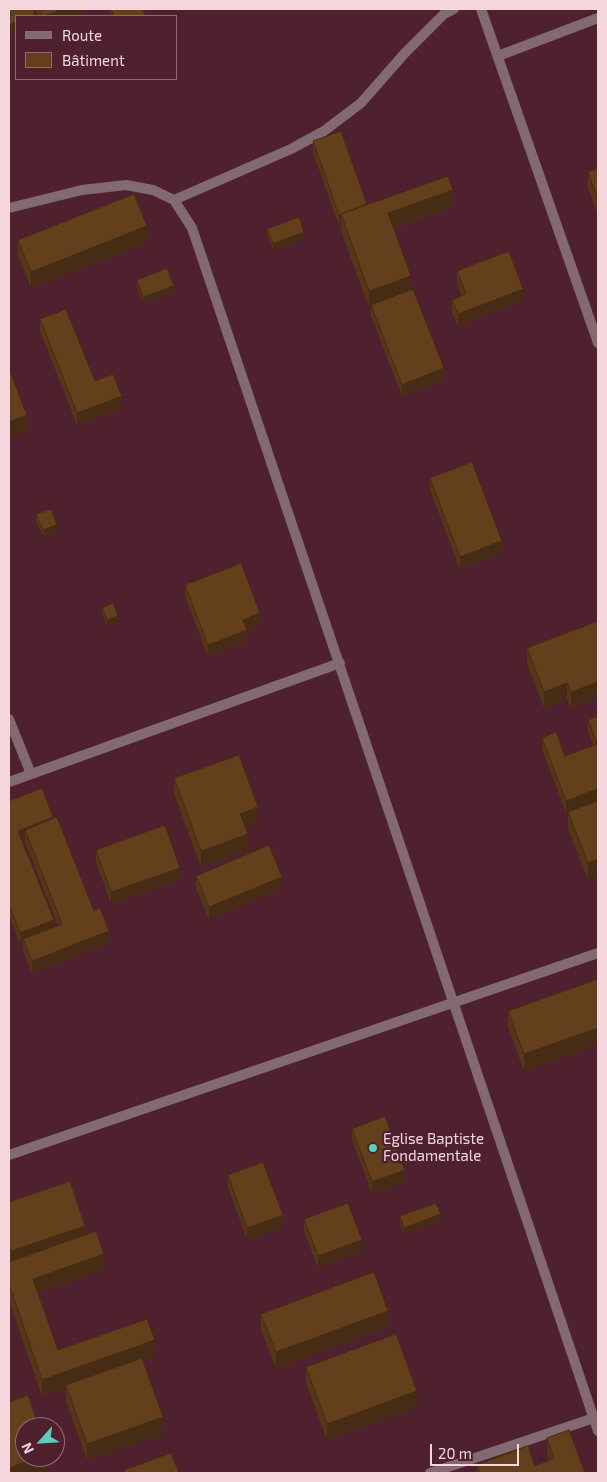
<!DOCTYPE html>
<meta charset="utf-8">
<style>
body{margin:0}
#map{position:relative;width:607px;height:1482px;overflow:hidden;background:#4f212f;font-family:"Exo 2",sans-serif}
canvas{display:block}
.frame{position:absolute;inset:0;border:10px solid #f5d6dd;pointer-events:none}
.legend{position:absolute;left:15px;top:15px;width:162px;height:65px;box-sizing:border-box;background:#4f212f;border:1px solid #916975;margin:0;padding:6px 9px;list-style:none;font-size:15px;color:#f5d6dd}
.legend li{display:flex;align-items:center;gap:10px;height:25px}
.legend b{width:25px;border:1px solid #916975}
.north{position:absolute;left:15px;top:1417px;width:50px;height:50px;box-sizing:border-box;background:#4f212f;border:1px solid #916975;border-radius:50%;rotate:244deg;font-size:14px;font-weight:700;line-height:20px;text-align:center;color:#f5d6dd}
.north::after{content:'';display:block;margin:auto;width:18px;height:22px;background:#5acebd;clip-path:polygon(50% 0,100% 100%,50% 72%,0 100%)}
.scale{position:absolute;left:430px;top:1444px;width:89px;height:22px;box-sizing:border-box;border:2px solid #f5d6dd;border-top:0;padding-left:6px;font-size:15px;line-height:18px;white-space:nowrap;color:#f5d6dd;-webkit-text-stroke:4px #4f212f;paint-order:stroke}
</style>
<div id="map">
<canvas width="607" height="1482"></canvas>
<div class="frame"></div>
<ul class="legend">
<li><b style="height:6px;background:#836a70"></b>Route</li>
<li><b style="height:14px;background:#643f1c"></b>Bâtiment</li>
</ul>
<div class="north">N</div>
<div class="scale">20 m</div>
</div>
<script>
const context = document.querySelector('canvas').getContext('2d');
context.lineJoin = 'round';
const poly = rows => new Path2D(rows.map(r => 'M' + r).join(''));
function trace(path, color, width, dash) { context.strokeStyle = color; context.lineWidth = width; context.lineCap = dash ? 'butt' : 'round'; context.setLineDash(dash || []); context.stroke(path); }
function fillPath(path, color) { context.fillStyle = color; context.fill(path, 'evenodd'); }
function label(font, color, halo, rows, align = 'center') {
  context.font = font + ' "Exo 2",sans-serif'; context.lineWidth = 5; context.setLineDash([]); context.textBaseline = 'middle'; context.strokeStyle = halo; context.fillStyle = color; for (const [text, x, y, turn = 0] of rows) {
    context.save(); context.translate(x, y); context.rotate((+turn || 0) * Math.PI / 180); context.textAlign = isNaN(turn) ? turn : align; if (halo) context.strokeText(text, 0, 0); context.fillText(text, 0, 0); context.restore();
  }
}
trace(poly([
 [481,9,598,343],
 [498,56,598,18],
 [174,200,291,149,324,131,361,103,404,54,444,14,454,9],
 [9,208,82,190,126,185,153,190,174,200,192,228,598,1431],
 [9,719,31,774],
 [9,782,340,663],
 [9,1155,598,953],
 [430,1473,594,1418]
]), '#836a70', 10);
fillPath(poly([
 [35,9,93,9,74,16,38,16],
 [108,9,142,9,146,16,111,16],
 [597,135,598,135,598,155,597,152],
 [313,141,367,205,453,206,393,228,411,289,444,380,402,396,371,316,371,307,369,307,341,231,341,225,339,226,313,152],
 [598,168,598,216,588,188,588,172],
 [267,229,304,239,273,250,267,235],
 [18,240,147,243,31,288,18,256],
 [457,271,523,300,458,326,452,312,452,300,462,296,457,283],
 [137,280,174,292,143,303,137,286],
 [40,319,95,381,122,408,77,425,40,331],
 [430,478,502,553,460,569,430,490],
 [36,514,57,531,43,536,36,520],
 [185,585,260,625,247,630,247,641,208,656,185,596],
 [102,608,118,622,107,626,102,614],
 [598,621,571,708,567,699,544,708,527,664,527,648],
 [598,716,598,800,566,813,542,749,542,738,565,756,593,745,588,731,588,720],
 [174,778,258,823,245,828,248,850,201,867,174,794],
 [9,801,53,819,94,911,109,943,32,973,23,950,23,943,20,944,9,915],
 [25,840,25,842,58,925,54,927,22,841],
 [598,801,598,875,588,879,568,829,568,812],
 [96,850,180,880,111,904,96,861],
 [196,876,282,888,209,919,196,888],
 [598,979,598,1044,524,1071,508,1027,508,1011],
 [352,1129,405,1182,372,1193,352,1140],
 [228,1175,283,1227,247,1240,228,1187],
 [9,1202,85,1235,104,1270,38,1293,58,1350,155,1356,143,1361,163,1434,87,1460,66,1401,66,1388,42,1396,9,1301,9,1262,11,1261,9,1256],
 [400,1216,441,1220,404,1234,400,1222],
 [304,1219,362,1251,318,1268,304,1231],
 [261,1314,388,1327,276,1368,261,1330],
 [306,1367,417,1407,327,1440,306,1383],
 [547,1438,585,1473,477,1473,477,1465,535,1466,549,1460,547,1454]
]), '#563618');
fillPath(poly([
 [63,9,93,9,74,16,44,16],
 [16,22,16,33,9,36,9,25],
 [453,190,453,206,388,229,388,213],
 [367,204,341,214,341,225,339,226,339,215],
 [147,226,147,243,31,288,31,272],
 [304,232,304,239,273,250,273,244],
 [411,276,411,292,371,305,371,307,369,307,369,291],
 [174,286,174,292,143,303,143,297],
 [523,289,523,300,458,326,458,314],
 [444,368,444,380,402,396,402,385],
 [122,396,122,408,77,425,77,413],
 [27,415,27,431,9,438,9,422],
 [57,525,57,531,43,536,43,530],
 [502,541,502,553,460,569,460,557],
 [260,613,260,625,243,631,243,620],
 [118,616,118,622,107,626,107,620],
 [247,630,247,641,208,656,208,645],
 [598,682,598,698,571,708,571,692],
 [567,683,567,699,544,708,544,692],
 [598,789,598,800,566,813,566,801],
 [258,807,258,823,240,830,240,814],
 [53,817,53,829,25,830,25,840,18,842,18,831],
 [248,834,248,850,201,867,201,851],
 [598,859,598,875,588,879,588,863],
 [180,868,180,880,111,904,111,892],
 [282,877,282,888,209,919,209,907],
 [54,920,54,931,23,939,23,943,20,944,20,933],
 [109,931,109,943,32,973,32,961],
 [598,1028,598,1044,524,1071,524,1054],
 [405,1170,405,1182,372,1193,372,1182],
 [441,1214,441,1220,404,1234,404,1228],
 [283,1215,283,1227,247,1240,247,1228],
 [85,1226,85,1237,11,1263,11,1251],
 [362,1240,362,1251,318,1268,318,1256],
 [104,1254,104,1270,33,1295,33,1279],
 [388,1311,388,1327,276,1368,276,1352],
 [155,1340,155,1356,67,1387,66,1385,66,1388,42,1396,42,1380],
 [417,1391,417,1407,327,1440,327,1424],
 [163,1417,163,1434,87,1460,87,1444],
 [39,1457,48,1457,48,1470,38,1473,9,1473,9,1468]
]), '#462c14');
const building = poly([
 [9,9,33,9,35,14,30,16,16,16,16,22,9,25,9,9],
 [39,9,63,9,44,16,42,16,39,9],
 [111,9,142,9,146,16,114,16,111,9],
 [341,131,367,204,339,215,313,141,341,131],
 [598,168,598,200,588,172,598,168],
 [448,176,453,190,388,213,411,276,369,291,341,214,448,176],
 [134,194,147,226,31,272,18,240,134,194],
 [299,217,304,232,273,244,267,229,299,217],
 [509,251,523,289,458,314,452,300,466,294,457,271,509,251],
 [167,268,174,286,143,297,137,280,167,268],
 [413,289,444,368,402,385,371,305,413,289],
 [66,309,95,381,113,374,122,396,77,413,40,319,66,309],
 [9,369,27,415,9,422,9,369],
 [472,462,502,541,460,557,430,478,472,462],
 [51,509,57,525,43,530,36,514,51,509],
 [241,563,260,613,243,620,247,630,208,645,185,585,241,563],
 [113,603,118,616,107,620,102,608,113,603],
 [598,621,598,682,571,692,567,683,544,692,527,648,598,621],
 [598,716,598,789,566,801,542,738,556,732,565,756,597,744,588,720,598,716],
 [239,755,258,807,240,814,248,834,201,851,174,778,239,755],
 [42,788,53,817,18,831,54,920,20,933,9,904,9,801,42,788],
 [598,801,598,859,588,863,568,812,598,801],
 [57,817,94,911,100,908,109,931,32,961,23,939,62,924,25,830,57,817],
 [165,825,180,868,111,892,96,850,165,825],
 [269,845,282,877,209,907,196,876,269,845],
 [598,979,598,1028,524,1054,508,1011,598,979],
 [385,1116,405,1170,372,1182,352,1129,385,1116],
 [263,1162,283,1215,247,1228,228,1175,263,1162],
 [70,1181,85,1226,11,1251,9,1244,9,1202,70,1181],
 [348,1203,362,1240,318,1256,304,1219,348,1203],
 [436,1203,441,1214,404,1228,400,1216,436,1203],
 [96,1231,104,1254,33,1279,58,1350,147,1319,155,1340,42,1380,9,1284,9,1262,96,1231],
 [374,1272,388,1311,276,1352,261,1314,374,1272],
 [396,1334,417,1391,327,1424,306,1367,396,1334],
 [142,1358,163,1417,87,1444,66,1385,142,1358],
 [28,1395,39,1427,25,1427,25,1457,39,1457,9,1468,9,1402,28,1395],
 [569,1430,585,1473,480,1473,477,1465,528,1446,535,1466,554,1458,547,1438,569,1430],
 [171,1453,179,1473,125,1473,124,1470,171,1453]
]);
fillPath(building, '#643f1c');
trace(building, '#462c14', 1);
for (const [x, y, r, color] of [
 [373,1148,5,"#5acebd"]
]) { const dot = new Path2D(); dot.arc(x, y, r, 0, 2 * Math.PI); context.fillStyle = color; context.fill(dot); trace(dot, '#4f212f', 2); }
label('15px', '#f5d6dd', '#4f212f', [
 ["Eglise Baptiste",383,1139],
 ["Fondamentale",383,1156]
], 'left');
</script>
